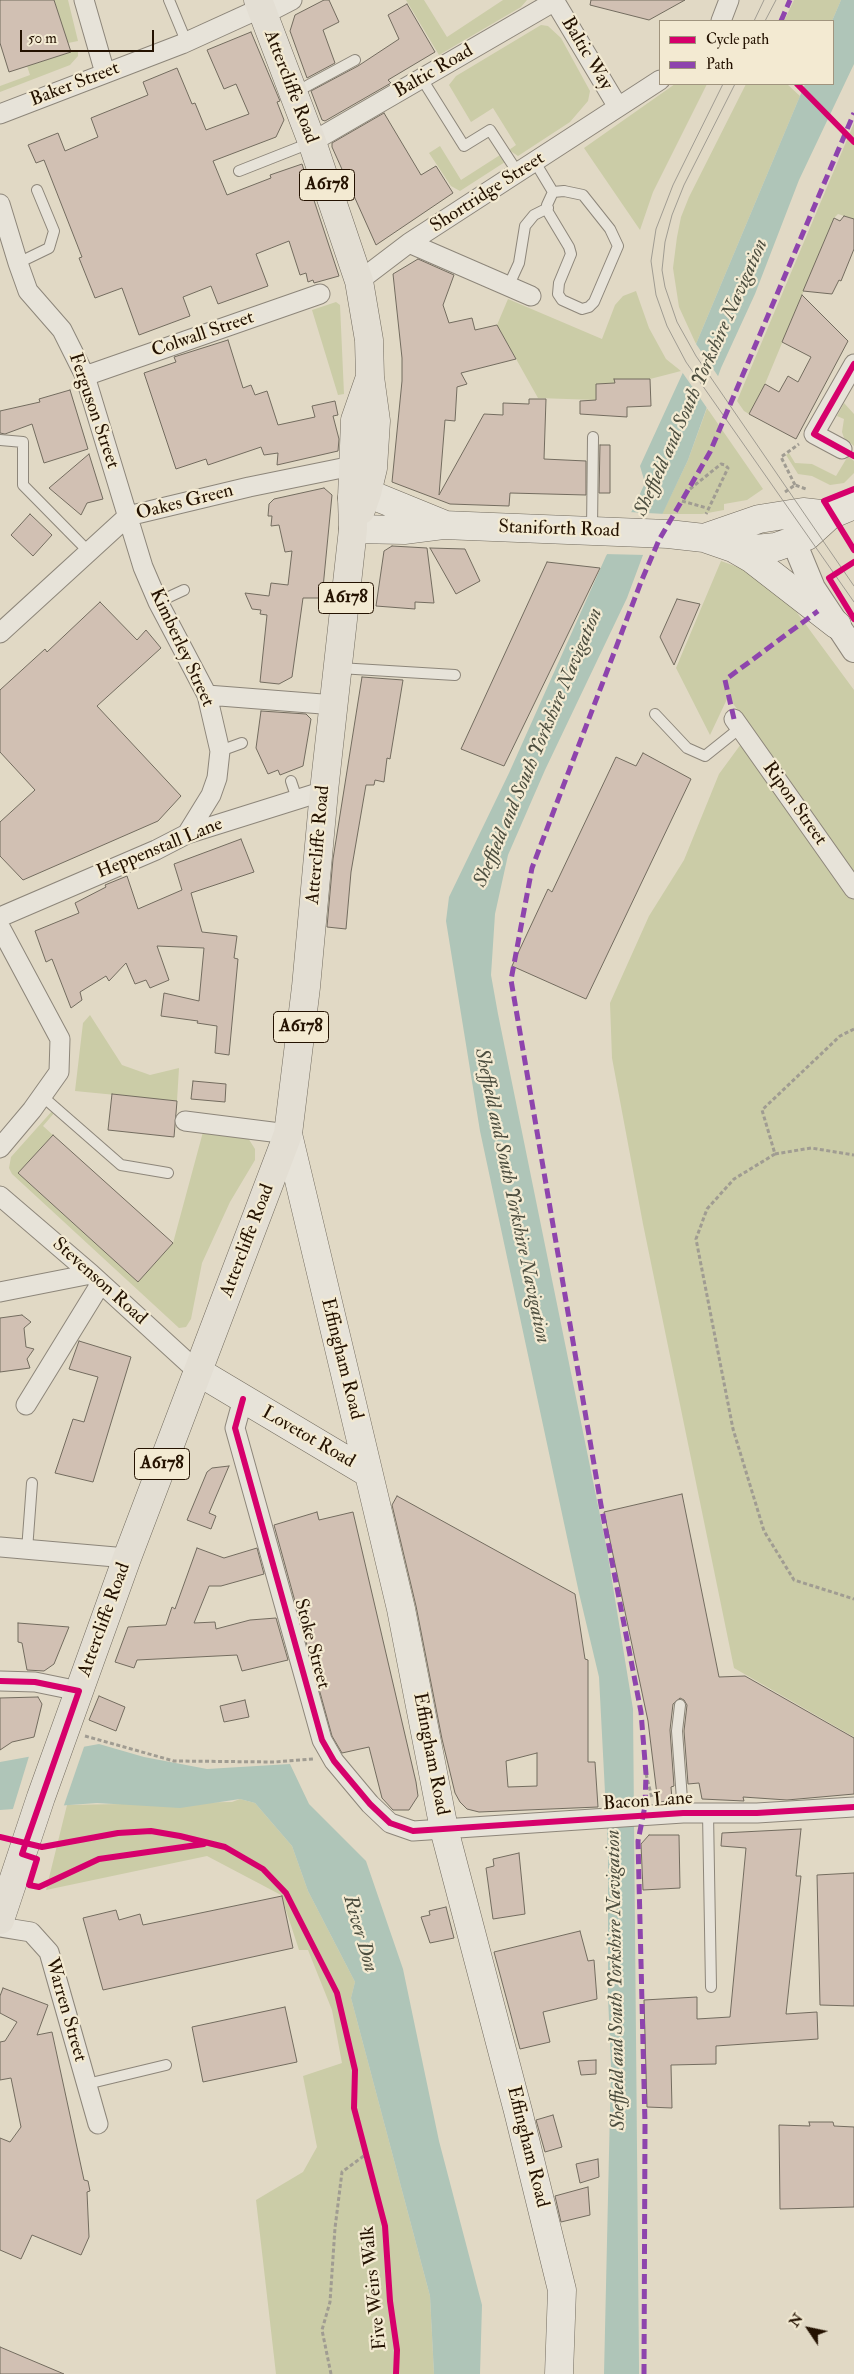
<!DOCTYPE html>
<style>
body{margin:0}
#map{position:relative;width:854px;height:2374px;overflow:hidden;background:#e1d9c5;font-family:"IM FELL Double Pica",serif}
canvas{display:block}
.legend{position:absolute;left:659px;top:20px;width:175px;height:65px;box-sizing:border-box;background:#f3ead2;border:1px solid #a0947e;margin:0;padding:6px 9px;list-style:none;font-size:15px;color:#241201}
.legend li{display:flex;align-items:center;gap:10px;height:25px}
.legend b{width:25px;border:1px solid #a0947e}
.north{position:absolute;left:784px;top:2304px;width:50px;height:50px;-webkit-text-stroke:4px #f3ead2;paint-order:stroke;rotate:304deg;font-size:14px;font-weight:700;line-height:20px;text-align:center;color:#241201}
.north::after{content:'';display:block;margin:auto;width:18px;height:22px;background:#241201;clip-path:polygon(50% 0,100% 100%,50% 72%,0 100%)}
.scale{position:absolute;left:20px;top:30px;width:134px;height:22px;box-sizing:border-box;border:2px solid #241201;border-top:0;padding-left:6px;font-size:15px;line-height:18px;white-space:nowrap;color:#241201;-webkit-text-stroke:4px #f3ead2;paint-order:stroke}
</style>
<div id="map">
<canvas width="854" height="2374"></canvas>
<ul class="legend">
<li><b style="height:6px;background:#d6006c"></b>Cycle path</li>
<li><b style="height:6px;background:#8e44ad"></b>Path</li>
</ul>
<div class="north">N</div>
<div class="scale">50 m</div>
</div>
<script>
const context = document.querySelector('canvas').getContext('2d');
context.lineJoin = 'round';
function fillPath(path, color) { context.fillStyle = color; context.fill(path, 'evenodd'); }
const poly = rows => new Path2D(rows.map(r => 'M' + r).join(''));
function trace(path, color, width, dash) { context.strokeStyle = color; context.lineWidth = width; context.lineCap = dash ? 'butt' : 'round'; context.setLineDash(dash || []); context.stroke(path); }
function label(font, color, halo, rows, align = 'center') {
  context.font = font + ' "IM FELL Double Pica",serif'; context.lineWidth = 4.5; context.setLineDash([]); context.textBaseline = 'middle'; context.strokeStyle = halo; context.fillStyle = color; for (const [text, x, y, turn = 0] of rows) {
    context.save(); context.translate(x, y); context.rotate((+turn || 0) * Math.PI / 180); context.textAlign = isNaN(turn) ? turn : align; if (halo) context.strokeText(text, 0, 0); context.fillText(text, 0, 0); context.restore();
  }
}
fillPath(poly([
 [54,0,68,0,78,41,68,43],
 [406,0,424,0,447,37,503,0,527,0,521,7,439,55],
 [794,0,841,0,832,21,784,21],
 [541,25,548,26,561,38,590,91,588,101,570,122,518,156,509,150,516,145,493,108,471,122,449,85,456,76],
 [78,50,78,56,70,65,0,92,0,86,30,75,27,66],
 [675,84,707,84,653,192,640,230,584,148],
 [746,84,787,84,800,96,696,344,679,307,673,268,677,237,681,217,689,197],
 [854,123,854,219,838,214,834,218,765,384,749,414,744,411,737,401],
 [440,146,461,180,500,155,505,162,460,191,451,186,429,153],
 [636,291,649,328,666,359,681,371,650,379,615,379,615,383,596,384,596,400,538,398,497,325,508,299,602,339,615,305,623,296],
 [336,302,340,305,344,394,338,395,312,310],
 [844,403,854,414,854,446,844,438,842,432,844,419,837,416],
 [707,408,763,489,747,500,724,504,724,510,702,514,662,514,688,460],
 [789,453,795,463,812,464,836,476,848,456,854,461,854,473,844,483,830,485,812,476,798,474,786,455],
 [721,561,757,574,795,610,854,690,854,1737,734,1668,643,1224,612,1058,610,1003,649,916,684,860,719,774,752,729,728,697,710,735,676,668],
 [90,1015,122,1065,150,1075,179,1068,177,1101,75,1091,83,1023],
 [53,1110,55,1112,43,1126,53,1135,18,1173,138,1282,173,1243,203,1132,248,1138,255,1149,255,1160,230,1202,202,1263,191,1319,186,1327,179,1328,12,1174,9,1168,11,1157],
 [240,1799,255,1803,292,1846,308,1891,355,1982,351,1998,430,2296,434,2374,276,2374,256,2200,303,2172,317,2147,303,2076,342,2063,332,2010,308,1950,299,1950,281,1895,207,1856,46,1890,67,1805,232,1802]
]), '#cbcca7');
fillPath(poly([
 [841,0,854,0,854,64,799,180,755,294,721,368,688,460,643,555,627,598,545,770,508,855,495,914,491,975,498,1014,607,1550,633,1709,639,2366,639,2374,604,2374,611,2065,608,1997,608,1850,599,1677,579,1593,480,1131,446,921,449,897,509,773,606,556,633,509,645,483,640,466,696,344,805,84,833,84,832,21],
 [99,1744,144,1757,207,1769,290,1764,309,1804,366,1861,403,1969,439,2141,482,2305,480,2374,434,2374,430,2296,351,1998,355,1982,308,1891,292,1846,255,1803,240,1799,180,1808,97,1803,0,1810,0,1762]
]), '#afc5b8');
fillPath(poly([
 [694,341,720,379,709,411,680,369],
 [629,512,665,514,646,555,604,554],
 [85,1744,63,1808,12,1812,30,1753]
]), '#e1d9c5');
const building = poly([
 [0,0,54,0,71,52,9,72,0,43,0,0],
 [324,0,329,0,339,22,323,30,335,63,307,78,290,31,295,15,324,0],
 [591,0,685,0,649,20,590,5,591,0],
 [407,4,435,52,388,80,391,83,325,121,322,120,311,91,358,66,399,39,388,15,407,4],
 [251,32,280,101,277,102,284,120,276,137,213,161,227,195,271,178,270,175,302,164,339,276,314,283,313,280,308,282,306,273,300,275,289,241,256,254,268,286,218,304,211,286,183,297,190,316,139,335,122,288,95,298,79,258,82,257,44,160,36,163,28,145,58,133,65,151,98,137,91,118,148,95,143,82,177,68,192,104,195,103,206,130,249,114,236,84,224,89,207,50,251,32],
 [384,113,421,175,436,166,453,193,376,245,332,147,332,143,384,113],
 [844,216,854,219,854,249,841,281,839,280,832,294,803,291,834,218,840,221,844,216],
 [418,259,454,275,443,305,449,323,472,318,475,330,497,325,516,359,461,373,467,384,457,387,455,421,445,420,439,495,484,414,503,415,503,403,529,404,529,399,546,399,544,459,586,461,586,495,510,493,509,506,450,504,392,482,402,381,402,358,393,274,418,259],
 [802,295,848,341,796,439,749,414,765,384,779,392,788,376,798,382,811,357,782,342,802,295],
 [228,340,243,388,251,385,255,395,267,391,278,425,315,417,312,406,335,401,338,415,333,416,339,439,338,451,277,465,278,453,264,455,261,447,208,465,206,459,176,469,144,373,176,362,174,357,228,340],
 [614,379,650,379,651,406,627,407,627,417,580,414,580,401,596,400,596,384,615,383,614,379],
 [70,390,88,449,44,463,32,424,5,434,0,433,0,411,40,402,39,399,70,390],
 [600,445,610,445,610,493,599,493,600,445],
 [89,454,103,499,87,503,81,515,49,488,89,454],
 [324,488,332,495,322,598,303,598,292,677,279,684,260,682,267,615,260,614,261,610,252,609,245,593,269,596,271,583,288,585,292,551,285,552,279,525,271,526,272,516,268,516,269,504,274,499,324,488],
 [30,514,52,535,33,556,11,535,30,514],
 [392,546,427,548,434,603,415,602,415,609,376,606,384,551,392,546],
 [430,548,465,549,480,581,456,594,430,548],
 [547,562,600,568,504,766,461,749,547,562],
 [677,599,700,604,674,665,660,637,677,599],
 [100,602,137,640,146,630,161,648,97,706,181,796,158,821,23,880,0,856,0,822,35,790,0,752,0,690,45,649,47,652,100,602],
 [362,677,403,680,390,759,387,758,384,782,375,780,374,785,366,785,351,872,346,929,327,927,333,859,362,677],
 [261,711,306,714,311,719,303,766,280,775,278,770,268,774,256,748,261,711],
 [643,753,691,779,586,999,512,966,548,889,552,892,616,757,636,766,643,753],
 [241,839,254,872,191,893,202,932,237,936,234,958,238,959,229,1055,215,1053,217,1026,197,1023,198,1021,161,1016,164,993,199,1001,204,948,157,946,169,980,150,988,146,980,135,984,126,963,109,981,106,976,80,992,82,1000,71,1008,52,959,46,962,35,931,79,913,75,903,106,887,105,885,127,876,138,909,182,890,174,864,241,839],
 [193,1081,226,1084,225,1102,191,1099,193,1081],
 [112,1094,177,1101,174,1137,108,1130,112,1094],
 [53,1135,173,1243,138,1282,18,1173,53,1135],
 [22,1315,31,1322,24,1328,26,1347,34,1349,27,1359,30,1368,0,1372,0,1318,22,1315],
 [79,1341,131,1357,93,1482,55,1473,73,1419,84,1422,98,1377,69,1369,79,1341],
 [229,1466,209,1513,216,1516,211,1529,187,1520,207,1472,212,1468,229,1466],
 [682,1494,719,1677,745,1676,854,1738,854,1794,787,1800,743,1797,744,1801,702,1799,699,1783,688,1784,684,1731,687,1705,684,1700,680,1698,673,1704,670,1730,674,1786,671,1787,672,1799,658,1803,648,1721,604,1512,682,1494],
 [397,1496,575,1594,585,1659,588,1660,588,1762,595,1762,598,1807,479,1812,467,1809,460,1802,455,1793,442,1739,416,1606,392,1505,397,1496],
 [537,1753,537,1786,508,1787,506,1761,537,1753],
 [317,1512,319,1520,353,1512,416,1782,418,1796,409,1810,393,1810,382,1798,369,1747,342,1753,332,1736,274,1525,317,1512],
 [197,1548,224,1558,257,1548,264,1574,221,1586,209,1586,194,1623,215,1622,216,1629,250,1620,276,1618,288,1660,242,1671,237,1655,137,1660,134,1668,115,1662,128,1627,166,1625,172,1607,175,1609,197,1548],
 [18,1623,69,1627,54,1664,44,1671,27,1670,22,1643,18,1642,18,1623],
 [99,1696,125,1707,116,1731,89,1720,99,1696],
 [38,1697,42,1704,34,1737,12,1742,0,1750,0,1698,38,1697],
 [245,1700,249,1717,224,1722,220,1706,245,1700],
 [801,1829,796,1876,801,1876,786,2014,817,2012,818,2039,716,2046,716,2064,671,2065,672,2108,647,2107,644,2000,697,1997,697,2019,730,2017,746,1848,721,1846,722,1833,801,1829],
 [649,1835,679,1835,680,1888,643,1890,641,1844,649,1835],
 [519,1853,525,1914,493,1919,486,1868,494,1866,493,1859,519,1853],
 [854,1873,854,2006,820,2005,817,1875,854,1873],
 [282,1896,293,1948,103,1990,83,1918,116,1910,119,1920,140,1914,143,1925,282,1896],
 [446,1907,454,1938,430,1943,421,1917,430,1915,429,1911,446,1907],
 [580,1931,588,1961,594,1960,597,1999,543,2012,550,2042,520,2049,494,1952,580,1931],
 [3,1988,48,2005,37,2035,52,2032,84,2180,88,2181,90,2191,87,2192,89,2237,81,2255,32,2235,21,2259,0,2250,0,2138,10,2142,21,2127,11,2078,0,2080,0,2042,5,2041,17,2022,0,2013,0,1996,3,1988],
 [285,2007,297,2062,203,2082,192,2027,285,2007],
 [596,2060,596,2074,581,2075,578,2061,596,2060],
 [553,2115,562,2147,545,2152,536,2120,553,2115],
 [809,2122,833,2122,834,2126,854,2127,854,2207,780,2209,779,2125,810,2126,809,2122],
 [598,2159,599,2177,580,2183,576,2164,598,2159],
 [588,2187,590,2215,561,2222,555,2196,588,2187],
 [0,2347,64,2374,0,2374,0,2347]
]);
fillPath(building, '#d1c0b3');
trace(building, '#736c5f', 1);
const service = poly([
 [169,0,186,41],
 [422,79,464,146,490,130,518,173],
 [294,93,355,60],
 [535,162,553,192],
 [239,171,310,143],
 [564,191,583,195,610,229,618,246,594,302,589,307,582,309,562,300,558,294,559,283,571,254,569,247,548,212,547,205,553,192,564,191],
 [18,263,49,248,54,231,37,190],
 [508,287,519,263,525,226,534,215,548,208],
 [0,440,23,442,23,485,89,552],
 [592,530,593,437],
 [158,602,184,590],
 [339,668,455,675],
 [655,714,687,748,705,756,740,728],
 [220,751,242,743],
 [291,781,297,799],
 [42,1096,121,1165,168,1173],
 [27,1550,32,1483],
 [680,1705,677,1731,683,1813],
 [708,1813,711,1987],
 [87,2084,166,2065]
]);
const minor = poly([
 [84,0,105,73],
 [554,0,618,107],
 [263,15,292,0],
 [721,21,729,0],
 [0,114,182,44,261,8],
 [312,142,555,1],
 [0,204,18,263,28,291,62,330,85,376,143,567,158,602,207,695,220,751,217,778,211,795,187,834],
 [409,243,531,296],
 [359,281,409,243,660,80],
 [85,376,320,294],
 [842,449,814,434,854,364],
 [0,633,128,516,249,487,352,466],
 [207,695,335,705],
 [734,719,854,889],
 [0,917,156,850,187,834,324,791],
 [0,927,60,1039,59,1072,32,1110,0,1148],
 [185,1121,288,1134],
 [0,1196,91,1274,197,1371],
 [0,1292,91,1274],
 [243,1399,235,1428,322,1740,334,1761,370,1804,390,1823,413,1831,683,1813,757,1813,854,1807],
 [26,1405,101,1283],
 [0,1547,127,1558],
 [0,1681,35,1682,79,1691],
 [0,1927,31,1932,49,1952,98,2124]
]);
const tertiary = poly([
 [794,542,813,588,854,650]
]);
const secondary = poly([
 [352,498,360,493,367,493,443,524],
 [353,529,404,530,443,525,668,534,704,538,733,548,755,549,776,547,807,536,830,515,854,505],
 [704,538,759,519,803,512,830,515],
 [733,548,752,559,837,625],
 [288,1134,401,1609,444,1829,518,2111,562,2290,559,2374],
 [197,1371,368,1473]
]);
const primary = poly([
 [258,0,312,142,359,281,369,340,370,377,376,421,373,468,367,493,361,510],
 [0,1920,41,1797,127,1558,288,1134,306,987,324,791,353,529,352,498,355,420,370,377]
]);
trace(service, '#8d867a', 12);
trace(minor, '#8d867a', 21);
trace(tertiary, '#8d867a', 26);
trace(secondary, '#736c5f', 29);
trace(primary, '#736c5f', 29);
trace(poly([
 [795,485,781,457,799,444],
 [690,489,721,464,725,465,728,468,706,514],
 [785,492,795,485,806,489],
 [682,501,707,508],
 [854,1029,840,1036,762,1110,775,1154,811,1148,854,1155],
 [775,1154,734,1179,707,1209,696,1239,733,1429,764,1531,794,1580,854,1599],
 [85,1736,174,1761,275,1762,313,1759],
 [646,1774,652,1798],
 [331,2374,322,2330,330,2302,335,2228,342,2172,365,2155]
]), '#a09c92', 3, [4, 2.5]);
trace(service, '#e7e3d9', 10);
trace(minor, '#e7e3d9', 19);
trace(tertiary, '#e7e3d9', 24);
trace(secondary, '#e7e3d9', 28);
trace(primary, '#e3ded3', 28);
trace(poly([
 [754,21,764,0],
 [765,21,776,0],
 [723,84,673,185,656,229,651,261,656,295,667,326,686,362,854,602],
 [735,84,684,185,672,215,665,242,662,270,665,287,677,322,696,356,854,586]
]), '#a09c92', 1);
trace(poly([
 [781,21,790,0],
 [734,719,725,680,818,611],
 [644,2374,645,2124,638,1841,645,1806,646,1774,641,1712,601,1505,511,980,532,868,641,582,659,540,710,452,854,113]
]), '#8e44ad', 5, [10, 5]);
trace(poly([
 [797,84,854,142],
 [854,364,814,434,854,456],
 [854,489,824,501,854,550],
 [854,562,829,578,854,619],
 [243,1399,235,1428,322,1740,334,1761,370,1804,390,1823,413,1831,683,1813,757,1813,854,1807],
 [0,1681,35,1682,79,1691,22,1854,37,1859,29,1885,39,1887,99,1859,204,1844],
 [0,1837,42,1847,118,1833,151,1831,180,1836,225,1847,263,1869,286,1893,337,1993,355,2070,354,2108,385,2226,390,2301,397,2350,396,2374]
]), '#d6006c', 6);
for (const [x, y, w] of [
 [327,185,55],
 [346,598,55],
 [301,1027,55],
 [162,1464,55]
]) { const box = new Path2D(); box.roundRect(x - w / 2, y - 15.5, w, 31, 4); context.fillStyle = '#f3ead2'; context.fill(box); trace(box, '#241201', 1); }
label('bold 18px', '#241201', null, [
 ["A6178",327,185],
 ["A6178",346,598],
 ["A6178",301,1027],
 ["A6178",162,1464]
]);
label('19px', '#241201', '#f3ead2', [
 ["Baltic Way",586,54,59],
 ["Baltic Road",434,72,-30],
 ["Baker Street",75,85,-21],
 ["Attercliffe Road",290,87,69],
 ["Shortridge Street",488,193,-33],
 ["Colwall Street",203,335,-19],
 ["Ferguson Street",93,411,71],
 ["Oakes Green",185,503,-14],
 ["Staniforth Road",559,530,2],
 ["Kimberley Street",181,648,65],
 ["Ripon Street",794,804,55],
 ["Attercliffe Road",319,845,-85],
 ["Heppenstall Lane",160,849,-22],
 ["Attercliffe Road",248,1241,-69],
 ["Stevenson Road",99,1282,42],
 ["Effingham Road",341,1359,76],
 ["Lovetot Road",308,1438,30],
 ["Attercliffe Road",105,1620,-70],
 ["Stoke Street",311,1644,75],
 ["Effingham Road",430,1754,79],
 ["Bacon Lane",648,1802,-4],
 ["Warren Street",65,2010,74],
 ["Effingham Road",527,2147,76],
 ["Five Weirs Walk",375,2288,-96]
]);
label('italic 20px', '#4d4e3f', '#f3ead2', [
 ["Sheffield and South Yorkshire Navigation",702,378,-66],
 ["Sheffield and South Yorkshire Navigation",539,748,-67],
 ["Sheffield and South Yorkshire Navigation",511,1196,78],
 ["River Don",359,1934,74],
 ["Sheffield and South Yorkshire Navigation",617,1980,-91]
]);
</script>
